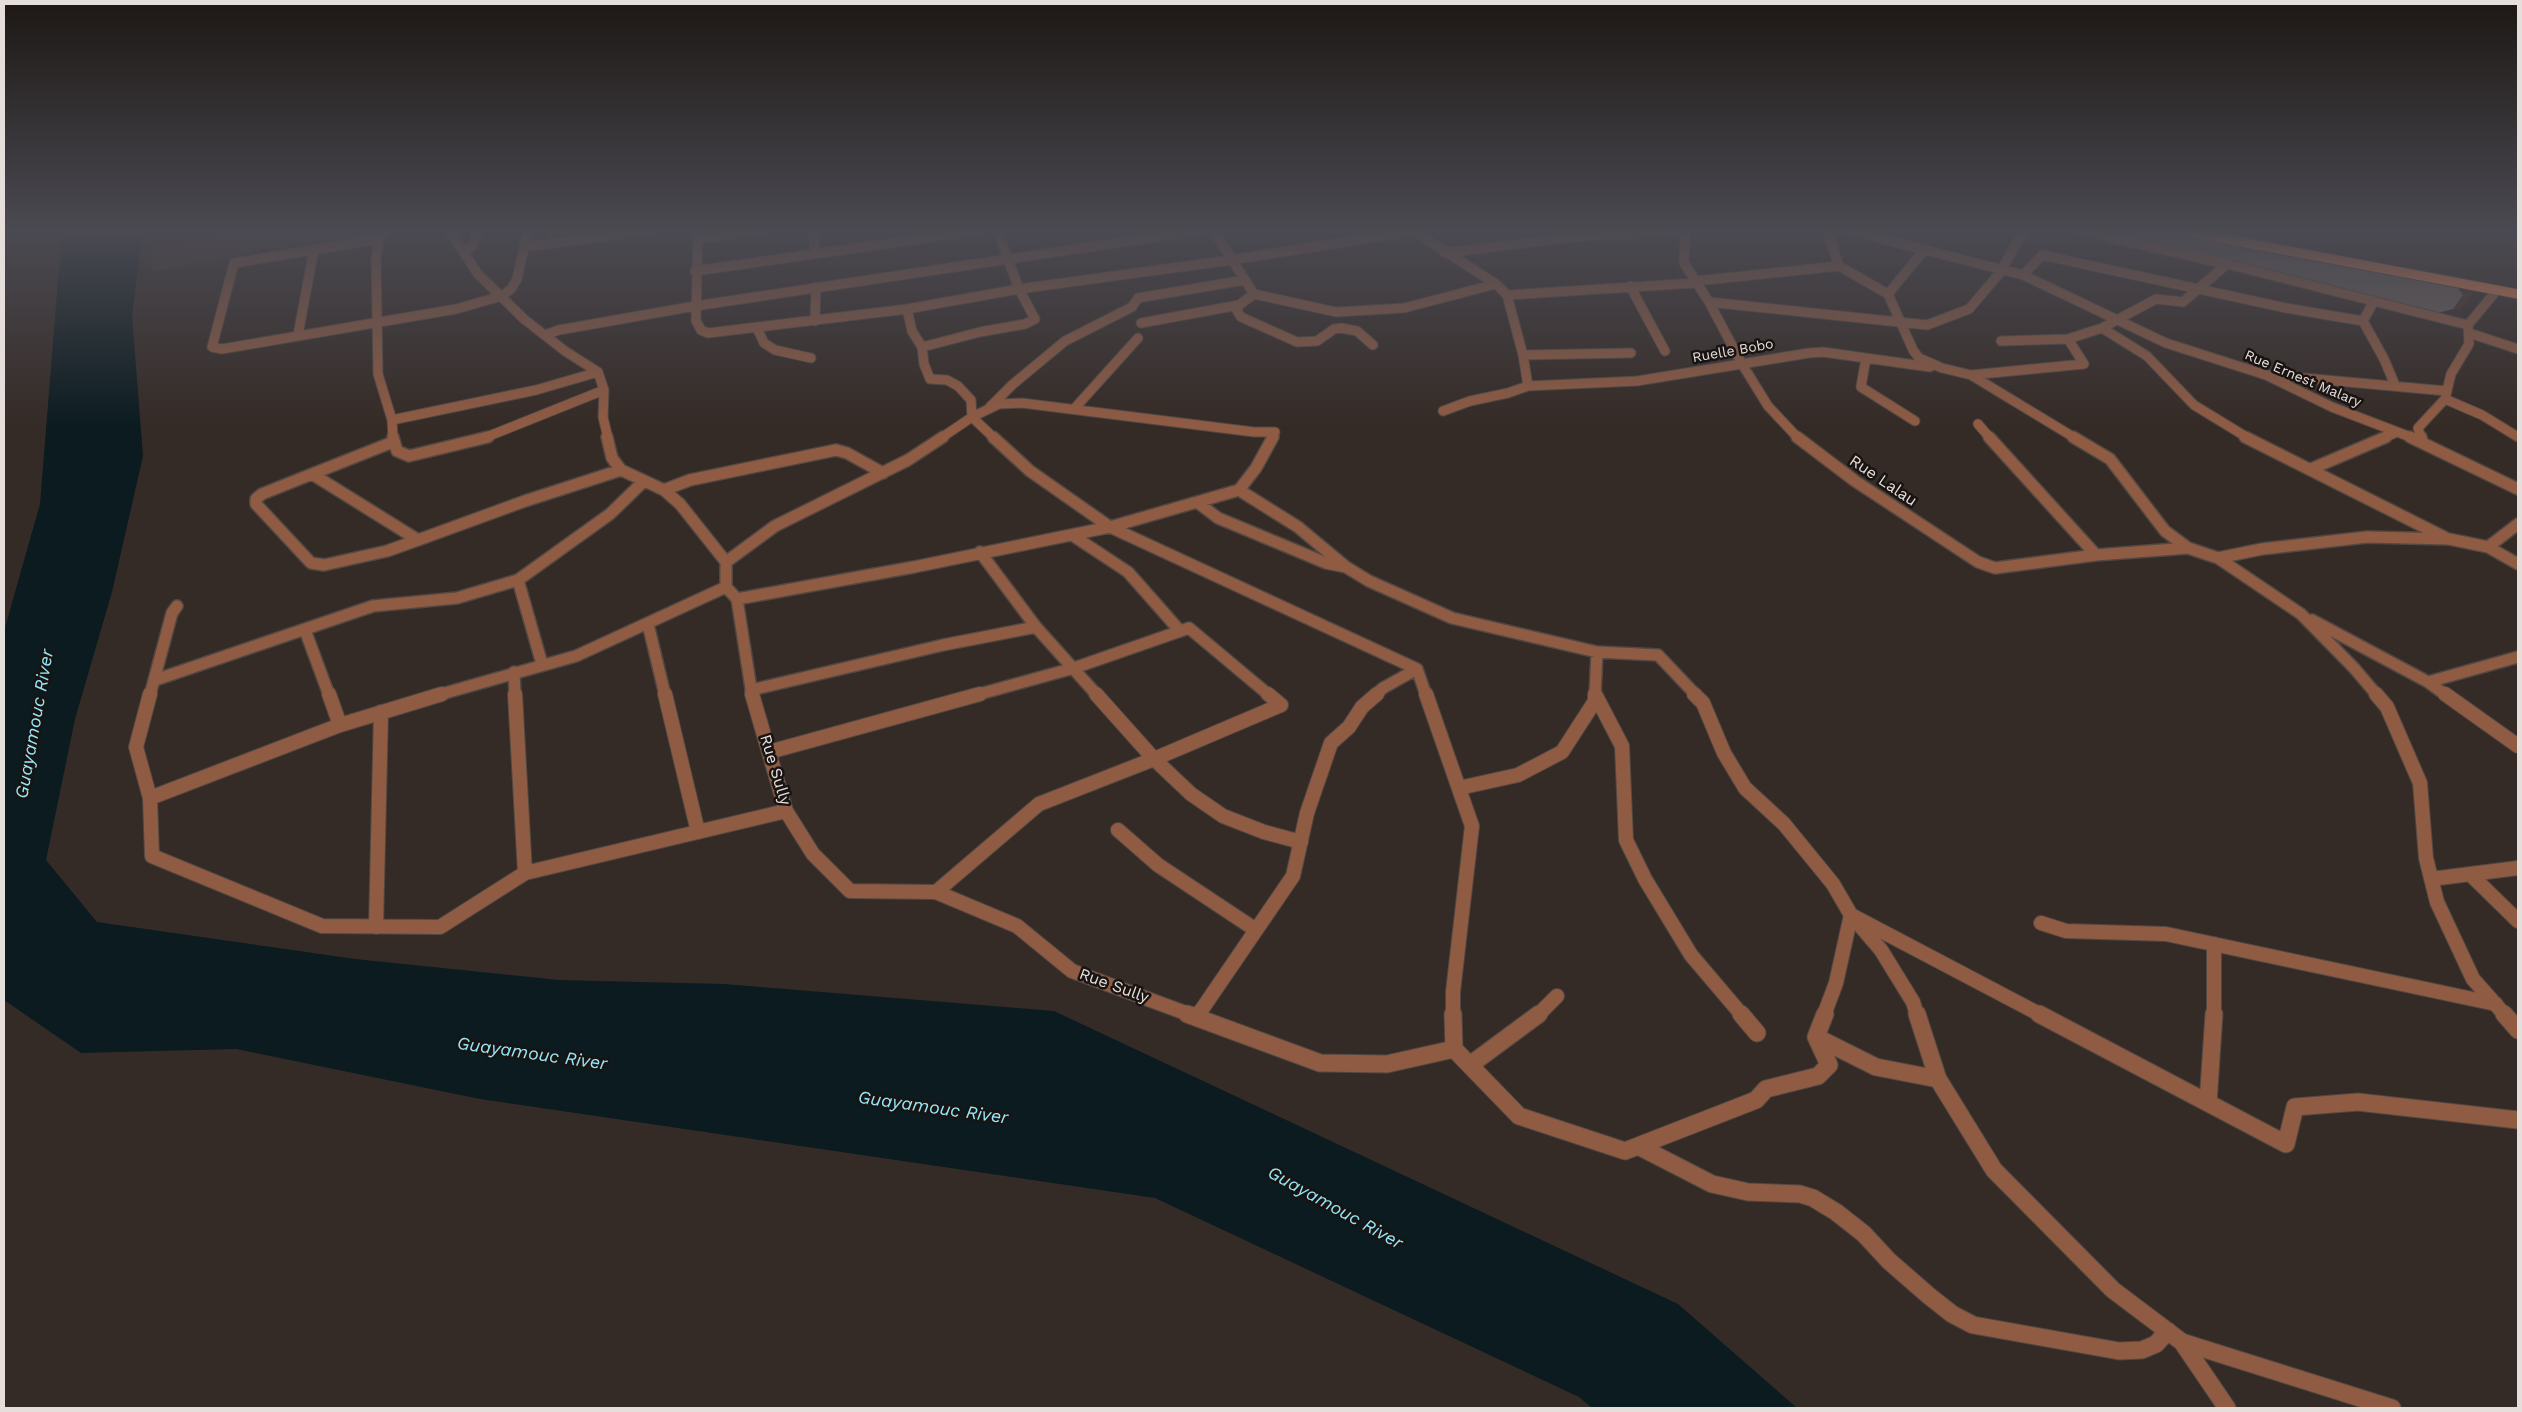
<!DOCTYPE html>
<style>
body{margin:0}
#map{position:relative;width:2522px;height:1412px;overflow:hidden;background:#352b26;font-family:"Work Sans",sans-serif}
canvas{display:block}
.frame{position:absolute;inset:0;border:5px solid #e6dedb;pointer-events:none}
</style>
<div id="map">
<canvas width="2522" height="1412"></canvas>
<div class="frame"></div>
</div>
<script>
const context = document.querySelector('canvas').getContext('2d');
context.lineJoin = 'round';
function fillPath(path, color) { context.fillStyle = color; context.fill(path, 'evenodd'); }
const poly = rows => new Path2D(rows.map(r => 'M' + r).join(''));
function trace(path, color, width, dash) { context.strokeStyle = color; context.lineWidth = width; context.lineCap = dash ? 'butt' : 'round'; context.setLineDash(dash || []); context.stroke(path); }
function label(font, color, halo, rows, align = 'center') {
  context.font = font + ' "Work Sans",sans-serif'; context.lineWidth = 5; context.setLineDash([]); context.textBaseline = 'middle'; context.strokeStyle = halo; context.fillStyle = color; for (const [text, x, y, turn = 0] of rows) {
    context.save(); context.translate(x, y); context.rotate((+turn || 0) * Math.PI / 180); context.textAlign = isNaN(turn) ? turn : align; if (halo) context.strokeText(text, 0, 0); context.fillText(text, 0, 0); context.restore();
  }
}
fillPath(poly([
 [237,230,372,230,368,236,265,250,151,272,153,247],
 [2090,230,2161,230,2473,293,2460,310]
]), '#43322c');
fillPath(poly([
 [550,230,620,230,548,239]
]), '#752d00');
fillPath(poly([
 [62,230,143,230,132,315,143,456,112,592,75,719,46,860,97,922,355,959,559,980,724,984,1054,1011,1678,1304,1797,1408,1592,1408,1579,1397,1155,1198,480,1099,236,1049,81,1053,4,1000,4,631,40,504]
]), '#0b1b1f');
fillPath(poly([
 [2100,230,2217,230,2453,281,2463,295,2453,309,2430,315,2108,243,2100,230]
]), '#6a615d');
const minorFar3 = poly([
 [386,230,379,239,376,259,378,374,392,420,393,438],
 [449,230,478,274,524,319,565,351,598,372,604,390,603,417,608,438],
 [698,230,696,321,701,330,708,333,907,309,1019,289,1231,260,1419,230],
 [813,230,815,254],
 [1213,230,1254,294,1336,312,1404,308,1496,284],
 [1412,230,1496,284,1507,295,1523,355,1528,386],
 [1685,230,1684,263,1709,302,1742,364,1768,406,1798,438],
 [1837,230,1829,236,1839,266,1888,294,1913,350,1919,358,1942,368,1971,375,2075,438],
 [1847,230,2023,275,2166,343,2266,375,2332,407,2413,438],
 [2078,230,2227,264,2468,325],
 [379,239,234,263,212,347,222,349,456,309,502,296,511,289,517,279,528,230],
 [698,239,763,230],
 [525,247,653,230],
 [465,251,473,245,478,230],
 [1445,253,1573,237,1685,231],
 [2227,264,2183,302,2156,299,2102,328,2147,356,2194,405,2248,438],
 [695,271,982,230],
 [2023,275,2042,255,2286,308,2363,321],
 [1696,281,1839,266],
 [1630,286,1665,351],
 [1254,294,1239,305,1237,311,1241,317,1297,342,1317,341,1334,329,1341,328,1357,331,1373,345],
 [1888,294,1925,249],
 [1507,295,1696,283],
 [2374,301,2363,321,2384,359,2395,385],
 [1709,302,1927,325,1969,309,1999,274,2024,230],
 [907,309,912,331,922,347],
 [815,321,816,287],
 [1141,323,1239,305],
 [757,328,764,343,775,350,811,358],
 [2469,333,2518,349],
 [298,335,314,249],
 [545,335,559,330,695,306,1202,230],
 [2001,341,2068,339,2102,328],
 [1523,355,1631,353],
 [1866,358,1861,387,1915,421],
 [1971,375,2084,364,2068,339],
 [2271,375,2447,391],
 [2445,399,2482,415,2518,437],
 [990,407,1012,385,1065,341,1132,307,1138,298,1245,280],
 [1074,409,1138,338],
 [1443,411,1470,401,1508,393,1528,386,1637,381,1809,353,1823,352,1930,367],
 [392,420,536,390,598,372],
 [1978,424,1990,438],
 [484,438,604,390],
 [941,438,972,417,999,404,1022,403,1254,432,1275,432,1272,438],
 [994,438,972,417,971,400,958,386,947,380,930,379,924,364,922,347,980,332,1025,324,1035,319,1019,289,997,230],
 [2384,438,2397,432],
 [2421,438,2418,428,2445,399,2451,374,2469,344,2468,325,2497,290]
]);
const minorFar2 = poly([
 [393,437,397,451,409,456,488,437],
 [607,437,612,458,621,470,664,490,680,504,726,562,726,587,737,599,752,695],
 [993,437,1030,471,1110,527,1417,669,1426,695],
 [1273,437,1256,468,1239,490,1298,527,1346,567,1369,581,1452,618,1597,652,1658,655,1696,695],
 [1797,437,1855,481,1978,562,1995,568,2096,555,2188,548],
 [1989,437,2096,555],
 [2073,437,2110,459,2165,531,2188,548,2218,558,2262,549,2367,537,2449,539,2488,547,2518,524],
 [2245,437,2446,538],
 [2410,437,2518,489],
 [2421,437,2422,441],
 [2311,469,2386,437],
 [312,474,393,442],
 [312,474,418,540,387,551,324,565,311,563,256,504,256,499,262,494,312,474],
 [664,490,690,480,836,450,847,453,883,473],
 [1197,502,1218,518,1326,563,1346,567],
 [1072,535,1128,572,1180,631],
 [418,540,525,501,621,470],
 [2488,547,2518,564],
 [980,552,1036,627,1097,695],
 [2218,558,2301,614,2354,668,2377,695],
 [726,562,775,526,908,460,943,437],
 [518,580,542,664],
 [737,599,914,567,1110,527,1239,490],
 [2312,620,2428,682,2446,695],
 [648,624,665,695],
 [305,630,329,695],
 [514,672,515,695],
 [155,680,373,606,457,598,518,580,610,514,644,481],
 [2428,682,2518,657],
 [751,690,943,645,1036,627],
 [150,695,172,613,177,606],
 [438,695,576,656,726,587],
 [976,695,1074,668,1189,628,1269,695],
 [1375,695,1383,688,1417,669],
 [1595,695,1597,652]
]);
const minorFar1 = poly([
 [150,694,136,747,150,798,152,856,322,926,440,927,525,873,786,811],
 [329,694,340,725],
 [515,694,525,873],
 [665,694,698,832],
 [752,694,786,811,813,854,850,891,936,892,1017,926,1072,971,1191,1015],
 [1096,694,1154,759,1191,794,1223,816,1264,832,1301,842],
 [1426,694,1472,826,1453,992,1453,1015],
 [1694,694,1703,703,1724,753,1745,788,1784,824,1833,884,1851,915,1881,950,1913,1002,1917,1015],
 [2376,694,2387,707,2420,783,2426,858,2437,902,2473,979,2505,1015],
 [2445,694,2518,746],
 [1596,696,1622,746,1626,840,1645,879,1691,955,1742,1015],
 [769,752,980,694],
 [1459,788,1518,775,1562,752,1595,701,1595,694],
 [150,798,340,725,442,694],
 [1118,830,1158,865,1256,930],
 [2470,874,2518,921],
 [2431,879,2518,868],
 [936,892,1039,804,1154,759,1281,705,1268,694],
 [2041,923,2066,931,2166,934,2496,1004],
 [376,927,381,712],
 [2214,944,2214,1015],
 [1198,1015,1293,876,1307,813,1331,743,1349,727,1362,707,1377,694],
 [1538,1015,1557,996],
 [1824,1015,1836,983,1851,915,2041,1015]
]);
const minor = poly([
 [1187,1014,1320,1063,1387,1064,1454,1049],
 [1453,1014,1454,1049,1519,1116,1625,1151,1756,1100,1766,1089,1818,1076,1829,1065,1816,1037,1825,1014],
 [1741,1014,1757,1033],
 [1917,1014,1938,1079,1994,1170,2113,1290,2182,1342,2392,1408],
 [2039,1014,2286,1144,2295,1107,2358,1102,2518,1120],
 [2504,1014,2518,1030],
 [1197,1016,1199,1014],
 [1816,1037,1876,1067,1938,1079],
 [1470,1065,1539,1014],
 [2208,1103,2214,1014],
 [1638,1146,1712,1184,1748,1192,1800,1194,1813,1198,1836,1212,1864,1234,1889,1261,1928,1295,1952,1314,1973,1325,2119,1351,2142,1350,2156,1344,2168,1331],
 [2182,1342,2227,1408]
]);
const major = poly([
 [2177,230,2518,294]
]);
trace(minorFar3, '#514843', 11);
trace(minorFar2, '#514843', 14);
trace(minorFar1, '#514843', 16);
trace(minor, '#514843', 19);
trace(major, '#514843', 11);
trace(minorFar3, '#905b43', 9);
trace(minorFar2, '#905b43', 11);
trace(minorFar1, '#905b43', 14);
trace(minor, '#905b43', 17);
trace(major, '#f08451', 9);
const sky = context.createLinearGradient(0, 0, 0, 428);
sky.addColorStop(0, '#1d1815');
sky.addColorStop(0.54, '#4b4a52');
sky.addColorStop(1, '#4b4a5200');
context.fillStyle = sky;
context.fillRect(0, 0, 2522, 428);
label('14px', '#e6dedb', '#191412', [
 ["Ruelle Bobo",1733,351,-10],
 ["Rue Ernest Malary",2303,379,23]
]);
label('16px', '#e6dedb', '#191412', [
 ["Rue Lalau",1883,481,34],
 ["Rue Sully",775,770,73],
 ["Rue Sully",1114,986,20]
]);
label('italic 18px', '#93e9fb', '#191412', [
 ["Guayamouc River",35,724,-80],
 ["Guayamouc River",532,1054,8],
 ["Guayamouc River",933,1108,8],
 ["Guayamouc River",1335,1208,29]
]);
</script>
